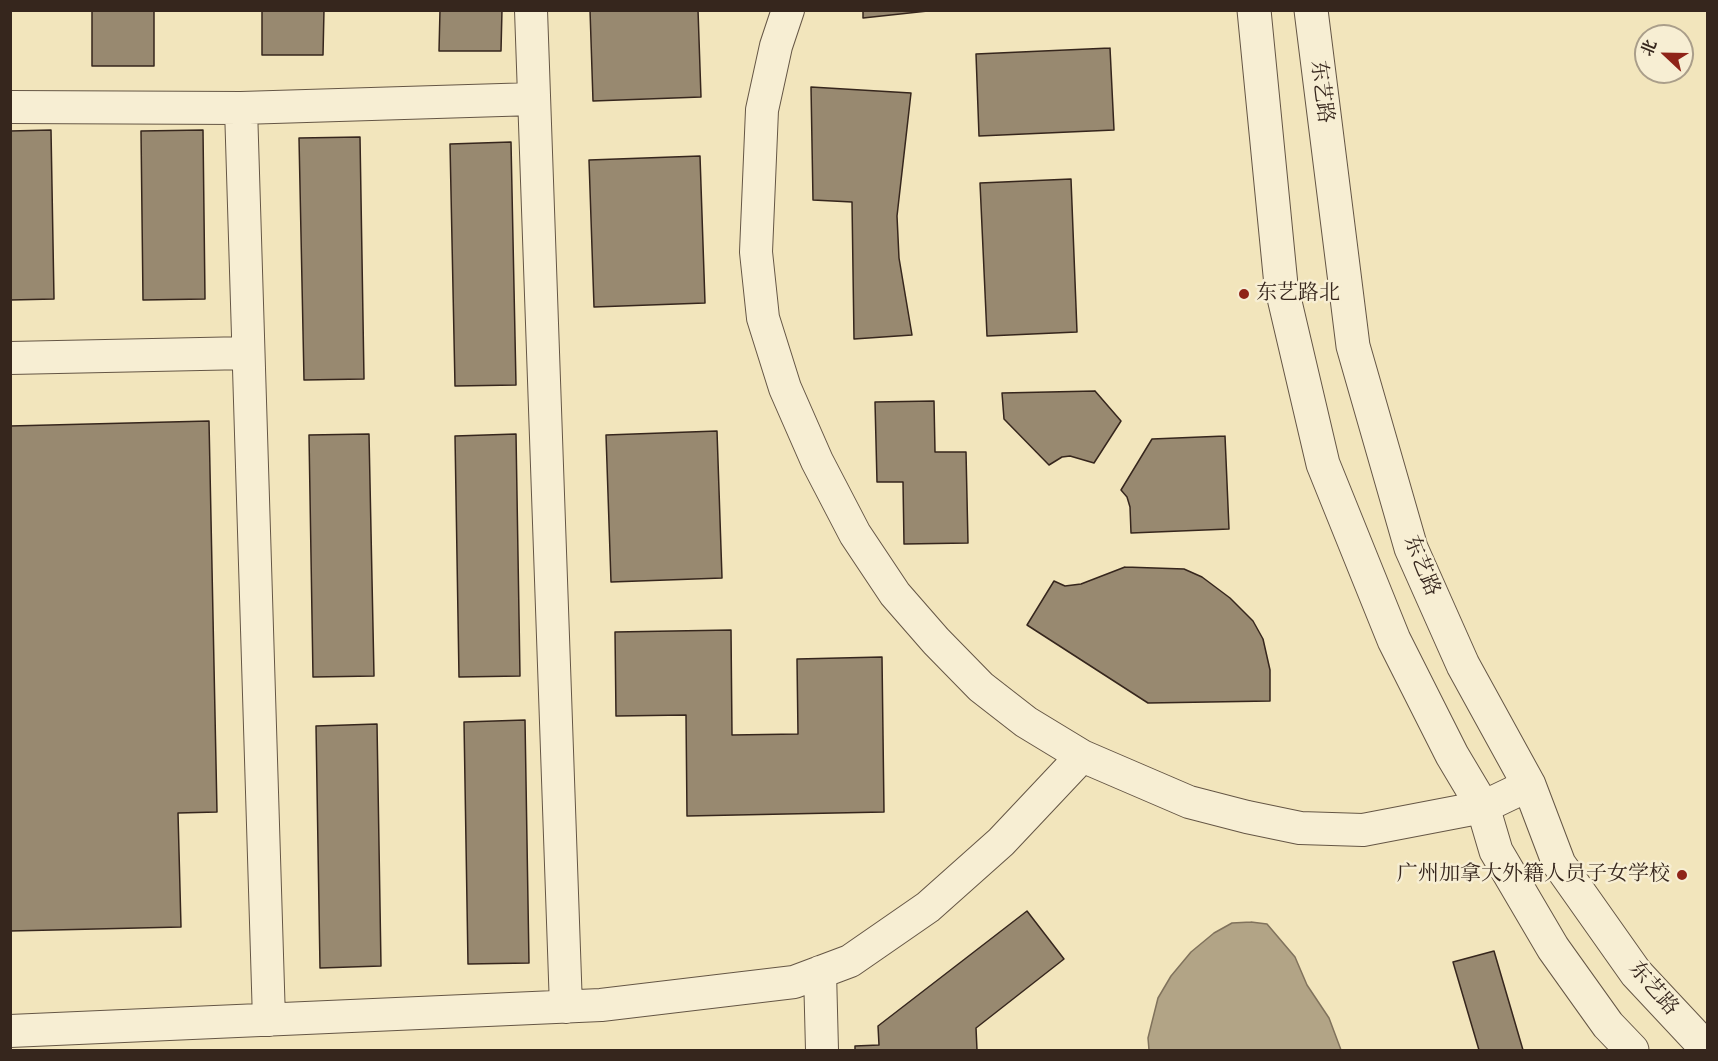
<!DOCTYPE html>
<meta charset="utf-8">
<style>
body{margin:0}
#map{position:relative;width:1718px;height:1061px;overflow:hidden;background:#f2e5bc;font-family:Alegreya,"Noto Serif SC",serif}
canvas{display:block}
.frame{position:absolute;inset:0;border:12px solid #36261d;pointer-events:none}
.north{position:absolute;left:1634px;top:24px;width:60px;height:60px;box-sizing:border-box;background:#f7eed3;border:2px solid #aa9e8a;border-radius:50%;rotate:292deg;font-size:16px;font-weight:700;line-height:24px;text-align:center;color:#36261d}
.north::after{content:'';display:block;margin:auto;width:21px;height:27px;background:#8f2418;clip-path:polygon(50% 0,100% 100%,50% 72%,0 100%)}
</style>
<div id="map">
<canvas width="1718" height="1061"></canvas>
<div class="frame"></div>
<div class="north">北</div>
</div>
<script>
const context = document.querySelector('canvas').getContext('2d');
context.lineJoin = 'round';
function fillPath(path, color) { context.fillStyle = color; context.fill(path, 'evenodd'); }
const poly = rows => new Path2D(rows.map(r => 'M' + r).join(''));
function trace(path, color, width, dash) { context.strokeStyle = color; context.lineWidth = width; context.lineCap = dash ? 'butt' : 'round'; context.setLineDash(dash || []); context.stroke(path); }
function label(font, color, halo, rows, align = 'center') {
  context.font = font + ' Alegreya,"Noto Serif SC",serif'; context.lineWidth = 5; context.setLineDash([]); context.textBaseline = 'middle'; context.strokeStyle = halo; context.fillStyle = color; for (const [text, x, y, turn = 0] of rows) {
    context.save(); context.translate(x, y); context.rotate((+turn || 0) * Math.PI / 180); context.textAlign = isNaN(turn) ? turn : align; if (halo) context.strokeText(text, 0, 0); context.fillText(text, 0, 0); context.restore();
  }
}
const water = poly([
 [1251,922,1267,924,1295,957,1307,985,1329,1018,1341,1050,1149,1050,1148,1038,1158,998,1171,976,1191,952,1214,933,1232,923,1251,922]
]);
fillPath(water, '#b2a486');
trace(water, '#80725c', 1.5);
const building = poly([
 [92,10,154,10,154,66,92,66,92,10],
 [262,10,324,10,323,55,262,55,262,10],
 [440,10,502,10,501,51,439,51,440,10],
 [590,10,698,10,701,97,593,101,590,10],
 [863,10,937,10,863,18,863,10],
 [1110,48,1114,130,979,136,976,54,1110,48],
 [811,87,911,93,897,216,899,258,912,335,854,339,852,202,813,200,811,87],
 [51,130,54,299,10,300,10,131,51,130],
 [203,130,205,299,143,300,141,131,203,130],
 [360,137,364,379,304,380,299,138,360,137],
 [511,142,516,385,455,386,450,144,511,142],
 [700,156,705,303,594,307,589,160,700,156],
 [1071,179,1077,332,987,336,980,183,1071,179],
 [1095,391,1121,421,1094,463,1070,456,1062,457,1049,465,1004,419,1002,393,1095,391],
 [934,401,935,452,966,452,968,543,904,544,903,482,877,482,875,402,934,401],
 [209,421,217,812,178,813,181,927,10,931,10,426,209,421],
 [717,431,722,578,611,582,606,435,717,431],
 [369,434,374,676,313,677,309,435,369,434],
 [516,434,520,676,459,677,455,436,516,434],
 [1225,436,1229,529,1131,533,1130,507,1127,497,1121,490,1152,439,1225,436],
 [1125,567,1184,569,1202,577,1230,598,1253,621,1263,639,1270,670,1270,701,1148,703,1027,625,1054,581,1065,586,1081,584,1125,567],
 [731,630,732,735,798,734,797,659,882,657,884,812,687,816,686,715,616,716,615,632,731,630],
 [525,720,529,963,468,964,464,722,525,720],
 [377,724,381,966,320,968,316,726,377,724],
 [1027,911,1064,959,976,1028,977,1050,855,1050,855,1046,879,1045,878,1026,1027,911],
 [1494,951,1523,1050,1479,1050,1453,962,1494,951]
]);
fillPath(building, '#988970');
trace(building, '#36261d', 1.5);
const minor = poly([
 [531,10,566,1007],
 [788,10,776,46,762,110,756,252,763,318,785,388,817,461,855,534,895,594,936,641,981,687,1026,722,1082,756,1189,802,1247,817,1300,828,1363,830,1483,807,1529,785],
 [10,107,241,108,534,99],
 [241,108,269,1020],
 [10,358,248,353],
 [820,972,822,1050],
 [10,1031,601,1005,794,982,850,961,928,907,1001,842,1082,756]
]);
const tertiary = poly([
 [1254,10,1281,285,1323,464,1394,640,1452,755,1483,807,1496,851,1553,948,1608,1025,1632,1050],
 [1311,10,1353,346,1411,548,1463,665,1529,785,1559,864,1636,973,1708,1050]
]);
trace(minor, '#655645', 34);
trace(tertiary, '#655645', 35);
trace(minor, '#f7eed3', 32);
trace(tertiary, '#f7eed3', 33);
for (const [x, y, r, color] of [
 [1244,294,6,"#8f2418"],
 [1682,875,6,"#8f2418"]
]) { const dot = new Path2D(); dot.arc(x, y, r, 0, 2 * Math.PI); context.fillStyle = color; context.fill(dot); trace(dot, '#f7eed3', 2); }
label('21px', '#36261d', '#f7eed3', [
 ["东艺路",1321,92,83],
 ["东艺路",1421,566,68],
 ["东艺路",1653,989,49]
]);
label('21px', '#36261d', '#f7eed3', [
 ["东艺路北",1256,294],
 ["广州加拿大外籍人员子女学校",1670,875,"right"]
], 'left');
</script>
